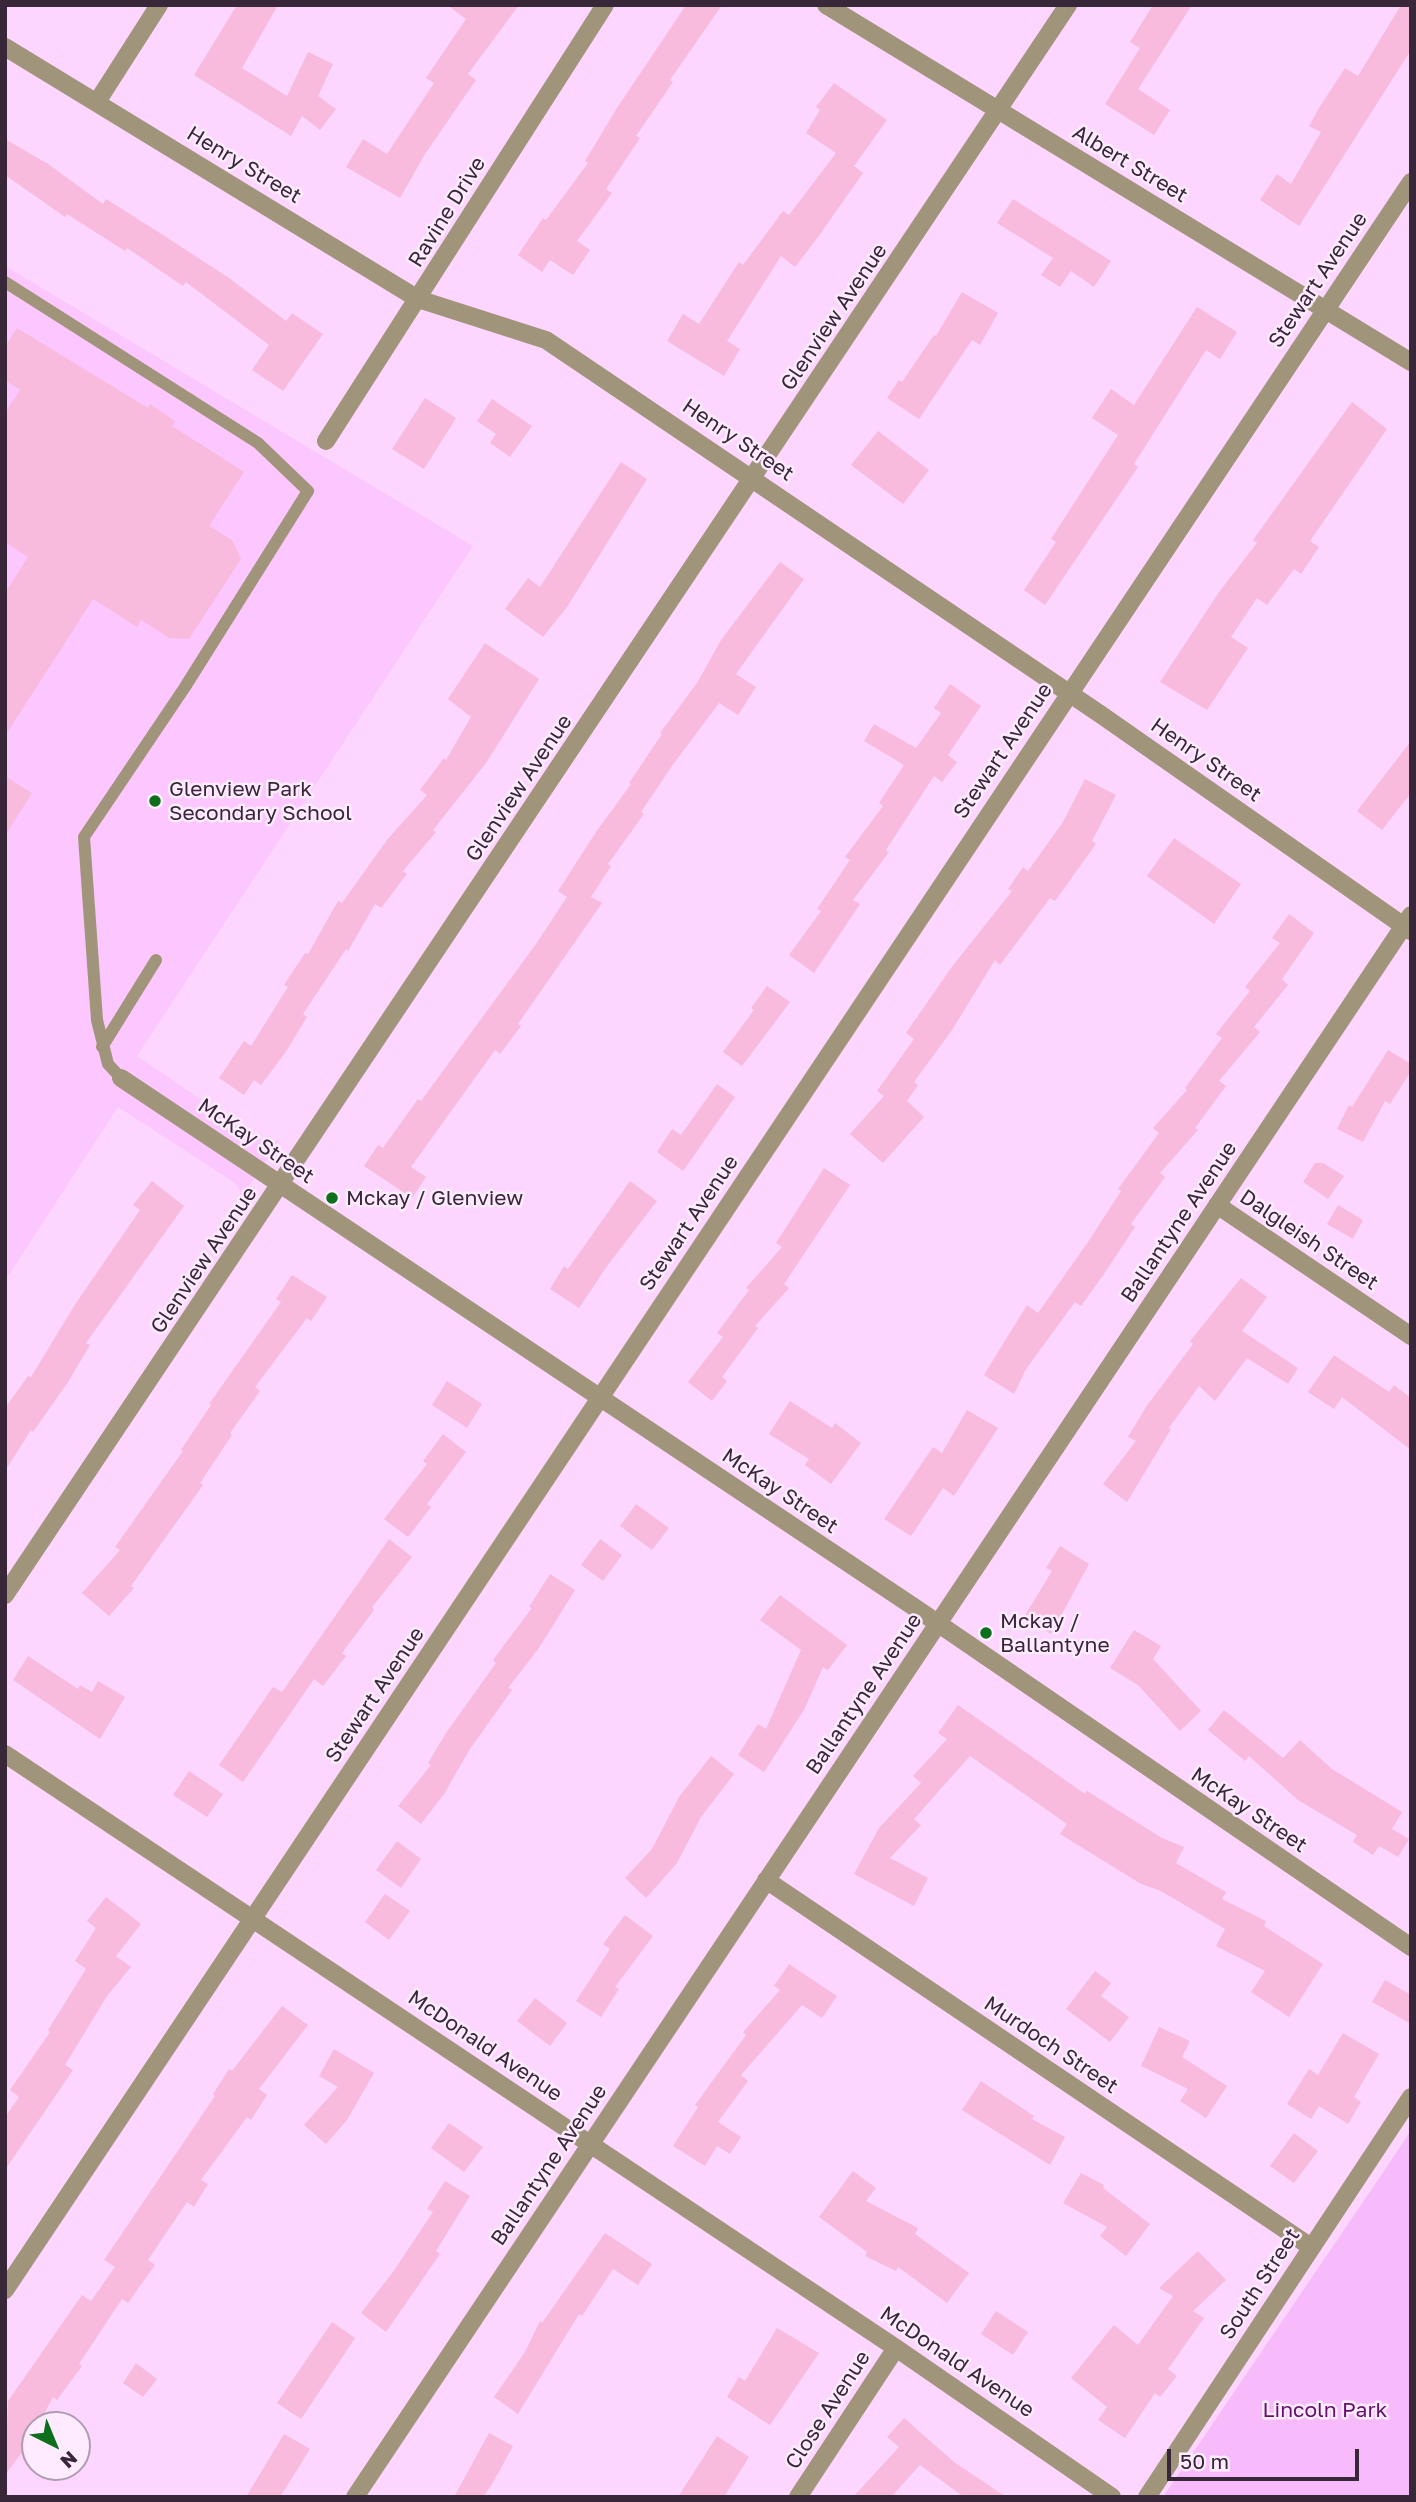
<!DOCTYPE html>
<style>
body{margin:0}
#map{position:relative;width:1416px;height:2502px;overflow:hidden;background:#fcd6fe;font-family:"Golos Text",sans-serif}
canvas{display:block}
.frame{position:absolute;inset:0;border:7px solid #382639;pointer-events:none}
.north{position:absolute;left:21px;top:2411px;width:70px;height:70px;box-sizing:border-box;background:#feebff;border:2px solid #af9cb0;border-radius:50%;rotate:137deg;font-size:19px;font-weight:700;line-height:28px;text-align:center;color:#382639}
.north::after{content:'';display:block;margin:auto;width:24px;height:32px;background:#0d6e1b;clip-path:polygon(50% 0,100% 100%,50% 72%,0 100%)}
.scale{position:absolute;left:1167px;top:2449px;width:192px;height:32px;box-sizing:border-box;border:4px solid #382639;border-top:0;padding-left:9px;font-size:21px;line-height:24px;white-space:nowrap;color:#382639;-webkit-text-stroke:5px #feebff;paint-order:stroke}
</style>
<div id="map">
<canvas width="1416" height="2502"></canvas>
<div class="frame"></div>
<div class="north">N</div>
<div class="scale">50 m</div>
</div>
<script>
const context = document.querySelector('canvas').getContext('2d');
context.lineJoin = 'round';
function fillPath(path, color) { context.fillStyle = color; context.fill(path, 'evenodd'); }
const poly = rows => new Path2D(rows.map(r => 'M' + r).join(''));
function trace(path, color, width, dash) { context.strokeStyle = color; context.lineWidth = width; context.lineCap = dash ? 'butt' : 'round'; context.setLineDash(dash || []); context.stroke(path); }
function label(font, color, halo, rows, align = 'center') {
  context.font = font + ' "Golos Text",sans-serif'; context.lineWidth = 5; context.setLineDash([]); context.textBaseline = 'middle'; context.strokeStyle = halo; context.fillStyle = color; for (const [text, x, y, turn = 0] of rows) {
    context.save(); context.translate(x, y); context.rotate((+turn || 0) * Math.PI / 180); context.textAlign = isNaN(turn) ? turn : align; if (halo) context.strokeText(text, 0, 0); context.fillText(text, 0, 0); context.restore();
  }
}
fillPath(poly([
 [5,266,473,546,137,1056,268,1145,281,1138,240,1199,240,1191,235,1183,118,1107,5,1281]
]), '#fcc7ff');
fillPath(poly([
 [1411,2130,1411,2497,1163,2497,1390,2162]
]), '#f7bafb');
fillPath(poly([
 [237,5,278,5,242,68,287,96,308,52,333,64,318,96,336,109,320,130,302,116,291,136,194,75],
 [447,5,519,5,468,74,476,80,425,154,400,198,346,167,363,139,387,154,434,83,426,78,466,19],
 [686,5,722,5,670,80,673,82,636,136,640,138,606,189,612,193,577,241,590,250,573,275,550,260,542,272,518,255,543,218,546,220,588,163,585,161,617,108],
 [1153,5,1192,5,1138,89,1170,110,1154,135,1105,104,1140,48,1130,42],
 [1401,5,1411,5,1411,50,1299,226,1260,200,1277,174,1291,184,1321,132,1309,126,1319,108,1345,68,1358,76],
 [834,83,887,120,854,166,863,173,818,237,795,267,781,256,727,341,740,349,724,376,667,341,683,314,699,324,739,262,743,265,783,211,789,215,836,153,806,133,820,110,816,107],
 [5,139,48,164,103,204,106,199,160,233,229,278,286,321,292,313,323,334,283,391,252,370,269,345,186,282,183,286,127,248,125,251,67,214,65,217,5,175],
 [1013,199,1111,261,1094,287,1071,271,1060,287,1041,275,1053,258,997,223],
 [962,292,998,313,980,345,972,340,919,419,887,398,899,380,902,382,934,335,936,336],
 [1197,307,1237,332,1220,359,1206,350,1134,464,1138,467,1045,605,1024,590,1056,542,1051,539,1118,435,1092,418,1111,389,1134,405],
 [17,328,148,408,150,404,175,421,172,426,244,472,209,526,232,540,241,559,189,639,169,638,141,620,137,627,93,599,5,736,5,593,28,557,5,542,5,413,20,390,5,380,5,347],
 [425,398,456,418,424,469,392,449],
 [492,399,532,426,510,457,490,443,496,434,477,421],
 [1352,402,1387,429,1310,541,1319,547,1301,574,1294,569,1267,605,1257,598,1231,637,1248,648,1207,710,1160,682,1219,592,1257,543,1253,540],
 [878,431,929,470,903,504,851,465],
 [621,462,647,479,567,607,543,637,505,609,528,578,540,587],
 [780,562,804,579,736,674,756,687,738,715,719,703,672,766,641,812,644,814,608,864,611,866,591,897,602,903,518,1024,521,1026,500,1054,495,1050,411,1167,426,1177,412,1198,364,1166,378,1145,383,1148,418,1099,421,1101,536,944,567,897,558,891,596,832,631,784,629,783,662,734,660,733,697,683,721,640],
 [485,643,539,679,486,763,433,830,436,832,403,871,407,874,381,908,375,904,348,951,346,949,303,1014,307,1017,285,1053,261,1085,254,1080,244,1095,219,1078,244,1041,251,1046,288,987,284,985,305,953,308,954,338,901,342,903,387,840,427,795,420,790,444,758,446,760,471,717,448,699],
 [950,684,981,706,948,755,957,762,942,782,934,776,886,850,889,852,853,900,860,904,814,973,789,955,821,911,817,909,850,860,845,857,883,806,879,803,904,765,864,741,874,724,916,748,941,713,934,708],
 [1411,741,1411,793,1382,830,1357,811],
 [5,776,32,793,5,836],
 [1085,779,1116,795,1092,841,1096,844,1055,901,1050,898,1000,965,995,960,952,1030,914,1082,918,1085,907,1101,924,1117,883,1163,850,1134,884,1096,877,1091,914,1039,906,1033,951,968,1012,891,1008,889,1023,867,1028,871,1063,822],
 [1174,838,1241,884,1214,924,1147,876],
 [1289,914,1314,933,1282,979,1288,985,1254,1027,1260,1032,1219,1081,1226,1086,1195,1128,1198,1130,1160,1173,1165,1177,1131,1224,1135,1227,1104,1274,1081,1306,1075,1302,1026,1369,1014,1394,984,1375,1027,1305,1038,1313,1088,1242,1121,1191,1118,1189,1159,1133,1153,1128,1187,1090,1185,1088,1222,1038,1216,1034,1250,991,1245,987,1280,943,1272,938],
 [767,986,790,1002,742,1066,723,1052,754,1010,751,1008],
 [1388,1050,1411,1064,1411,1071,1390,1104,1385,1101,1363,1142,1337,1129,1349,1105,1352,1107],
 [717,1084,735,1097,683,1171,657,1152,672,1129,681,1135],
 [1315,1163,1323,1163,1344,1176,1328,1199,1303,1182],
 [824,1168,850,1185,784,1284,789,1288,755,1326,758,1328,722,1377,727,1381,712,1401,688,1382,723,1337,717,1333,749,1290,746,1288,782,1247,776,1243],
 [152,1181,184,1206,86,1343,90,1345,68,1382,33,1432,31,1430,5,1471,5,1408,28,1376,31,1377,76,1303,140,1210,133,1205],
 [630,1181,657,1201,607,1266,579,1308,550,1289,564,1266,568,1269],
 [1338,1205,1363,1220,1353,1239,1327,1224],
 [292,1275,327,1297,311,1321,307,1318,255,1387,260,1391,230,1433,232,1435,200,1483,203,1485,131,1586,134,1588,109,1616,82,1593,120,1550,115,1547,183,1451,181,1450,211,1405,209,1404,281,1302,276,1299],
 [1241,1278,1267,1297,1242,1331,1298,1368,1288,1384,1247,1358,1215,1401,1199,1386,1169,1428,1171,1429,1127,1502,1103,1484,1136,1441,1128,1437,1146,1407,1193,1344,1190,1341],
 [1334,1355,1389,1392,1394,1385,1411,1398,1411,1450,1342,1397,1334,1409,1308,1392],
 [447,1381,482,1404,467,1428,432,1405],
 [790,1401,832,1428,835,1423,861,1443,831,1484,805,1465,809,1459,769,1434],
 [967,1410,998,1428,954,1496,943,1488,911,1536,884,1519,933,1447,942,1453],
 [443,1434,466,1452,427,1504,431,1507,408,1537,384,1519,427,1464,423,1461],
 [636,1504,669,1528,652,1550,620,1526],
 [389,1539,412,1557,372,1607,374,1610,342,1653,346,1656,323,1686,314,1679,243,1782,219,1765,273,1687,282,1692],
 [600,1539,622,1555,603,1581,581,1565],
 [1060,1546,1089,1564,1051,1634,1024,1617,1052,1571,1046,1568],
 [550,1574,575,1590,539,1648,508,1688,512,1690,470,1749,444,1794,421,1824,398,1806,431,1765,428,1763,446,1733,496,1663,493,1660,532,1608,529,1607],
 [780,1595,847,1645,828,1670,823,1667,805,1708,764,1772,738,1755,758,1724,766,1729,801,1650,760,1620],
 [1134,1630,1161,1646,1153,1659,1201,1711,1180,1731,1138,1685,1110,1668],
 [28,1656,78,1689,80,1685,92,1692,98,1681,125,1697,100,1739,13,1680],
 [958,1705,1085,1794,1087,1791,1162,1838,1184,1847,1176,1863,1226,1892,1222,1899,1266,1921,1264,1926,1323,1964,1289,2017,1251,1992,1265,1971,1216,1946,1225,1929,1161,1891,1141,1884,1060,1834,1067,1824,970,1756,914,1819,921,1825,890,1858,928,1878,914,1906,854,1874,879,1828,921,1783,913,1776,947,1739,938,1733],
 [1224,1710,1283,1758,1300,1740,1332,1769,1402,1812,1392,1829,1409,1839,1398,1857,1379,1846,1373,1855,1353,1842,1357,1835,1298,1800,1249,1756,1245,1761,1208,1730],
 [711,1756,734,1774,701,1817,677,1863,646,1898,625,1878,652,1849,679,1797],
 [189,1771,223,1794,207,1817,173,1795],
 [397,1841,421,1859,401,1888,376,1870],
 [385,1894,410,1911,389,1940,365,1922],
 [106,1897,141,1924,116,1956,131,1967,107,1996,65,2065,73,2070,5,2170,5,2117,19,2097,10,2090,50,2032,48,2030,86,1969,75,1961,96,1928,87,1921],
 [625,1915,653,1936,615,1987,619,1989,601,2017,576,2001,610,1949,603,1944],
 [789,1964,837,1996,822,2018,802,2005,741,2075,748,2081,718,2122,741,2137,730,2154,717,2146,705,2166,673,2146,698,2107,695,2105,746,2035,743,2032,780,1990,774,1986],
 [1095,1971,1111,1983,1101,1996,1129,2017,1110,2042,1066,2009],
 [1385,1980,1411,1995,1411,2024,1372,2002],
 [535,1998,567,2023,550,2046,517,2021],
 [282,2006,308,2025,259,2089,267,2095,251,2120,247,2117,201,2180,208,2184,194,2207,187,2202,148,2260,155,2265,128,2303,122,2299,79,2364,82,2366,57,2400,53,2397,38,2425,35,2425,26,2447,5,2475,8,2401,82,2295,91,2301,115,2267,104,2260,215,2096,213,2094,229,2069,232,2071],
 [1159,2027,1190,2041,1182,2057,1227,2086,1206,2118,1180,2101,1188,2089,1141,2066],
 [1343,2033,1379,2054,1354,2097,1361,2102,1348,2124,1319,2106,1311,2119,1287,2104,1309,2069,1318,2075],
 [334,2049,374,2073,347,2120,326,2144,304,2125,338,2087,319,2076],
 [981,2081,1034,2116,1032,2119,1065,2137,1050,2165,962,2110],
 [449,2123,483,2147,464,2172,431,2148],
 [1294,2133,1318,2151,1294,2183,1270,2166],
 [853,2171,876,2188,866,2201,918,2228,915,2234,969,2273,947,2303,898,2267,896,2271,865,2256,867,2252,819,2217],
 [1081,2173,1104,2185,1103,2188,1150,2224,1126,2256,1100,2236,1107,2227,1063,2203],
 [445,2181,470,2196,436,2251,440,2254,386,2332,361,2313,393,2272,433,2212,427,2209],
 [605,2233,652,2264,638,2285,613,2269,582,2316,579,2314,518,2414,494,2397,525,2352,540,2321,542,2323],
 [1198,2251,1226,2280,1193,2311,1204,2318,1168,2369,1177,2376,1160,2397,1155,2393,1125,2438,1098,2420,1107,2407,1071,2378,1114,2325,1138,2345,1173,2296,1159,2288],
 [996,2311,1028,2332,1013,2355,981,2334],
 [332,2322,355,2338,301,2419,277,2403],
 [777,2328,819,2353,770,2425,727,2397,739,2377,745,2381],
 [136,2363,157,2379,143,2397,123,2383],
 [904,2418,954,2462,1006,2497,964,2497,920,2465,891,2497,853,2497,899,2447,887,2437],
 [489,2433,513,2446,492,2484,483,2497,454,2497],
 [284,2434,310,2449,280,2497,246,2497],
 [717,2436,749,2457,724,2497,678,2497]
]), '#f8badd');
trace(poly([
 [5,282,258,443,308,491,185,687,84,837,97,1020,108,1064,121,1078],
 [102,1047,156,960]
]), '#a0947b', 12);
trace(poly([
 [826,5,1411,362],
 [5,47,418,299,546,340,1100,714,1411,931],
 [97,102,159,5],
 [326,441,605,5],
 [121,1078,914,1607,1411,1947],
 [1217,1205,1411,1336],
 [5,1595,1068,5],
 [5,1754,896,2348,1112,2497],
 [766,1880,1311,2247],
 [5,2290,1411,182],
 [355,2497,1411,915],
 [798,2497,896,2348],
 [1147,2497,1411,2097]
]), '#a0947b', 18);
for (const [x, y, r, color] of [
 [155,801,7,"#0d6e1b"],
 [332,1198,7,"#0d6e1b"],
 [986,1633,7,"#0d6e1b"]
]) { const dot = new Path2D(); dot.arc(x, y, r, 0, 2 * Math.PI); context.fillStyle = color; context.fill(dot); trace(dot, '#feebff', 2.5); }
label('21px', '#382639', '#feebff', [
 ["Albert Street",1130,164,31],
 ["Henry Street",244,165,31],
 ["Ravine Drive",447,212,-58],
 ["Stewart Avenue",1318,280,-56],
 ["Glenview Avenue",834,317,-56],
 ["Henry Street",738,440,34],
 ["Stewart Avenue",1003,751,-56],
 ["Henry Street",1206,760,35],
 ["Glenview Avenue",519,788,-56],
 ["McKay Street",256,1141,34],
 ["Ballantyne Avenue",1179,1222,-56],
 ["Stewart Avenue",689,1223,-56],
 ["Dalgleish Street",1309,1240,34],
 ["Glenview Avenue",204,1260,-56],
 ["McKay Street",780,1491,34],
 ["Ballantyne Avenue",864,1694,-56],
 ["Stewart Avenue",375,1695,-56],
 ["McKay Street",1249,1810,34],
 ["Murdoch Street",1051,2045,34],
 ["McDonald Avenue",485,2046,34],
 ["Ballantyne Avenue",549,2165,-56],
 ["South Street",1260,2284,-57],
 ["McDonald Avenue",957,2362,34],
 ["Close Avenue",828,2410,-57]
]);
label('21px', '#382639', '#feebff', [
 ["Glenview Park",169,789],
 ["Secondary School",169,813],
 ["Mckay / Glenview",346,1198],
 ["Mckay /",1000,1621],
 ["Ballantyne",1000,1645]
], 'left');
label('21px', '#630f6b', '#feebff', [
 ["Lincoln Park",1325,2410]
]);
</script>
